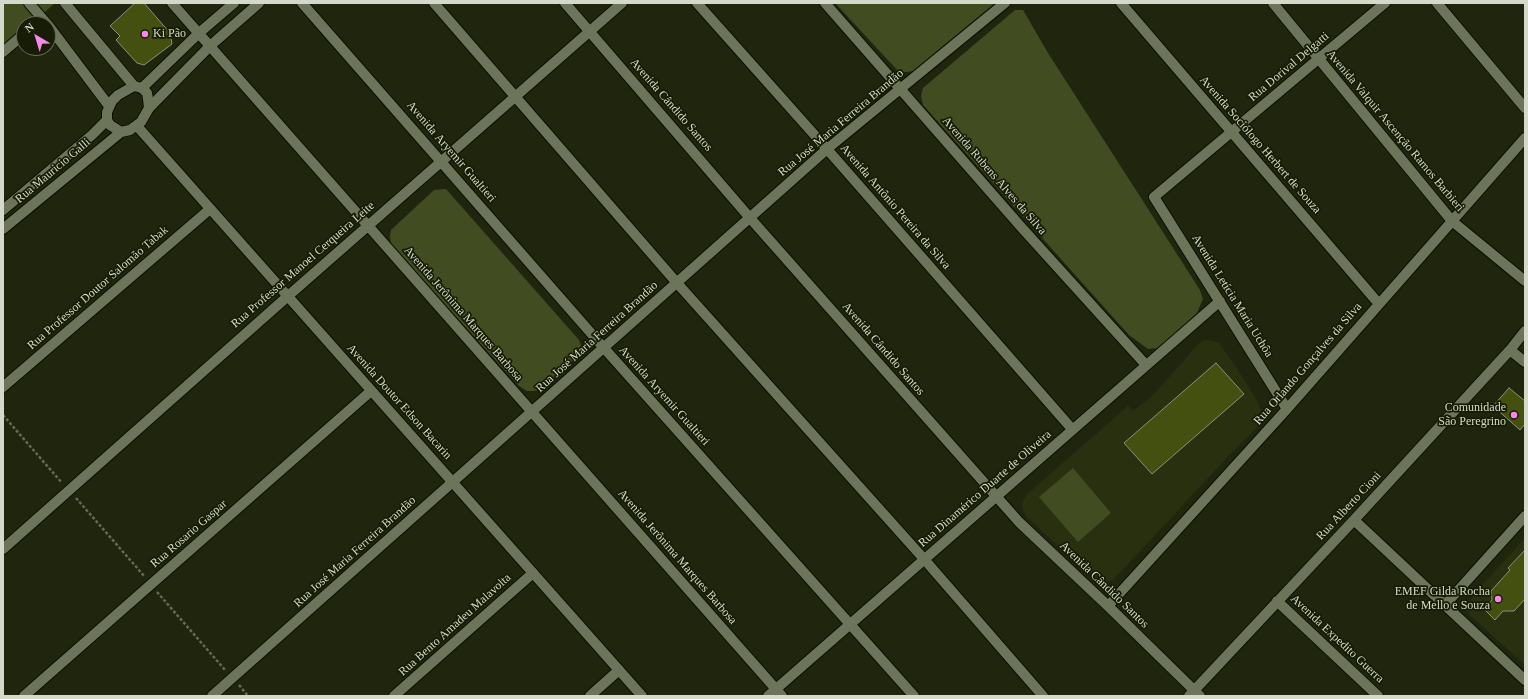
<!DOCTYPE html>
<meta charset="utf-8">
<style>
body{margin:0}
#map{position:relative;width:1528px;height:699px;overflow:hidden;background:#20260e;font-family:"Times New Roman",serif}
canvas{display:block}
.frame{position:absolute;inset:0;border:4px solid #d4d9ca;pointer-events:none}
.north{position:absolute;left:16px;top:16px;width:40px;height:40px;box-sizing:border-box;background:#171d05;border:1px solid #636854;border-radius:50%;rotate:322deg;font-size:11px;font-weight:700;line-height:16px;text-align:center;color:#d4d9ca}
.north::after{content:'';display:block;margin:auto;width:14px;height:18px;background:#f788eb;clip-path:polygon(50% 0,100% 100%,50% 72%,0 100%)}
</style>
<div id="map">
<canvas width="1528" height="699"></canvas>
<div class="frame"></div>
<div class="north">N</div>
</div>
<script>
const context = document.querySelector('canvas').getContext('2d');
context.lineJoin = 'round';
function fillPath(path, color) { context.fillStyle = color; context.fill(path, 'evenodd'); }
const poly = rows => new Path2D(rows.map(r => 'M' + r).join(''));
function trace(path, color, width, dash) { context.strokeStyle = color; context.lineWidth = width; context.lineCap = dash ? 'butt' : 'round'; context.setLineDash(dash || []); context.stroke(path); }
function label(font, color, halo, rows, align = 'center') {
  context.font = font + ' "Times New Roman",serif'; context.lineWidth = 3.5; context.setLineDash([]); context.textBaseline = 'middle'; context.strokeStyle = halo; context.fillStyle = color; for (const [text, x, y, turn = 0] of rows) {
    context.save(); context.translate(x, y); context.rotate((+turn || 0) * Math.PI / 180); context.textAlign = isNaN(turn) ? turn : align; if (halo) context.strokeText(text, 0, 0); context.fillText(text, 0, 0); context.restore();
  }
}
fillPath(poly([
 [1205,340,1213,341,1219,343,1236,367,1258,402,1261,411,1260,425,1239,445,1113,580,1107,582,1099,582,1060,548,1026,516,1023,510,1022,503,1026,495,1128,406,1133,411,1153,395,1199,343],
 [1525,538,1525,665,1471,616,1467,610,1468,604,1474,594]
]), '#283010');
fillPath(poly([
 [3,3,55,3,31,24,24,24,24,30,3,49],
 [835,3,995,3,913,71,907,72,899,72],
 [1015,10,1023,10,1048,53,1200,290,1203,299,1197,313,1165,344,1158,348,1148,349,1129,335,923,105,921,96,923,88],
 [446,189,579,340,581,346,575,360,541,389,535,391,527,391,519,386,391,245,390,236,391,230,434,190],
 [1073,468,1111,513,1078,542,1039,497]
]), '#414c21');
const building = poly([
 [135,3,144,3,170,33,172,44,144,65,137,63,116,40,120,36,110,26,135,3],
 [1216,363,1244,394,1152,474,1124,443,1216,363],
 [1509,388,1525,401,1525,424,1520,430,1493,406,1509,388],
 [1525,550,1525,599,1514,611,1503,611,1495,620,1484,609,1492,600,1491,591,1510,570,1508,568,1525,550]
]);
fillPath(building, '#435010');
trace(building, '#8a9377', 1);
const minor = poly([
 [172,3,782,696],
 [302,3,604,348,914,696],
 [434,3,677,283,924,559,1043,696],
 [565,3,750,218,1019,522,1108,606,1200,696],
 [697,3,827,149,1072,429],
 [825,3,1022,228,1146,365],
 [1121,3,1379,304],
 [1273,3,1452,221,1525,281],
 [1437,3,1525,108],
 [3,52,24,34],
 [142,88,199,33,234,3],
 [149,108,210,46,259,3],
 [1510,350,1525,362],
 [3,387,210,209],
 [1287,409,1154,197,1385,3],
 [1354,520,1525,680],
 [3,549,288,296,622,3],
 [1277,601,1378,696],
 [1445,605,1525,516],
 [1108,606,1287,409,1525,138],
 [24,696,371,391],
 [212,696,827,149,1005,3],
 [394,696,533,573],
 [590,696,619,670],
 [768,696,1220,301],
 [1189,696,1354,520,1510,350,1525,331]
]);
const tertiary = poly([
 [29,3,47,24],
 [65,3,134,86,142,88,147,93,148,99,149,108,141,122,130,130,121,132,110,125,107,120,107,112,112,101,118,95,134,86],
 [48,25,109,106],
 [137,126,642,696],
 [3,210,92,135,107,120],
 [3,229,121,132]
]);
trace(minor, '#0a0f00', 12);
trace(tertiary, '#0a0f00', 12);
trace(poly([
 [3,415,62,483],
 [76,498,145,577],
 [157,592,226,671],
 [239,685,248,696]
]), '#646a55', 2.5, [3, 2]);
trace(minor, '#6c7459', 10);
trace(tertiary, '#6c7459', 10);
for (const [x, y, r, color] of [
 [145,34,4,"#f788eb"],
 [1514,415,4,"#f788eb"],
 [1498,599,4,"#f788eb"]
]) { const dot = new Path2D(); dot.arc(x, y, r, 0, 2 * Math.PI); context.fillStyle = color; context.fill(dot); trace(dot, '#171d05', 1.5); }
label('12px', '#d4d9ca', '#171d05', [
 ["Ki Pão",153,34,"left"],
 ["Comunidade",1506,408],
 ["São Peregrino",1506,422],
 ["EMEF Gilda Rocha",1490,592],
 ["de Mello e Souza",1490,606]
], 'right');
label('12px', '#d4d9ca', '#171d05', [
 ["Rua Dorival Delgatti",1289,67,-40],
 ["Avenida Cândido Santos",671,105,49],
 ["Rua José Maria Ferreira Brandão",841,123,-40],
 ["Avenida Valquir Ascenção Ramos Barbieri",1395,131,50],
 ["Avenida Sociólogo Herbert de Souza",1260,145,49],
 ["Avenida Aryemir Gualtieri",451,152,49],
 ["Rua Mauricio Galli",53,171,-40],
 ["Avenida Rubens Alves da Silva",994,176,49],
 ["Avenida Antônio Pereira da Silva",895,207,49],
 ["Rua Professor Manoel Cerqueira Leite",303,265,-41],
 ["Rua Professor Doutor Salomão Tabak",98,288,-41],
 ["Avenida Letícia Maria Uchôa",1232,296,58],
 ["Avenida Jerônima Marques Barbosa",463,314,49],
 ["Rua José Maria Ferreira Brandão",597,337,-42],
 ["Avenida Cândido Santos",883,349,49],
 ["Rua Orlando Gonçalves da Silva",1308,364,-49],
 ["Avenida Aryemir Gualtieri",664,396,48],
 ["Avenida Doutor Edson Bacarin",399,402,48],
 ["Rua Dinamérico Duarte de Oliveira",985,489,-41],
 ["Rua Alberto Cioni",1349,506,-47],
 ["Rua Rosario Gaspar",189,534,-41],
 ["Rua José Maria Ferreira Brandão",355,552,-42],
 ["Avenida Jerônima Marques Barbosa",677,557,49],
 ["Avenida Cândido Santos",1104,585,44],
 ["Rua Bento Amadeu Malavolta",455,625,-42],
 ["Avenida Expedito Guerra",1337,639,43]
]);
</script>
